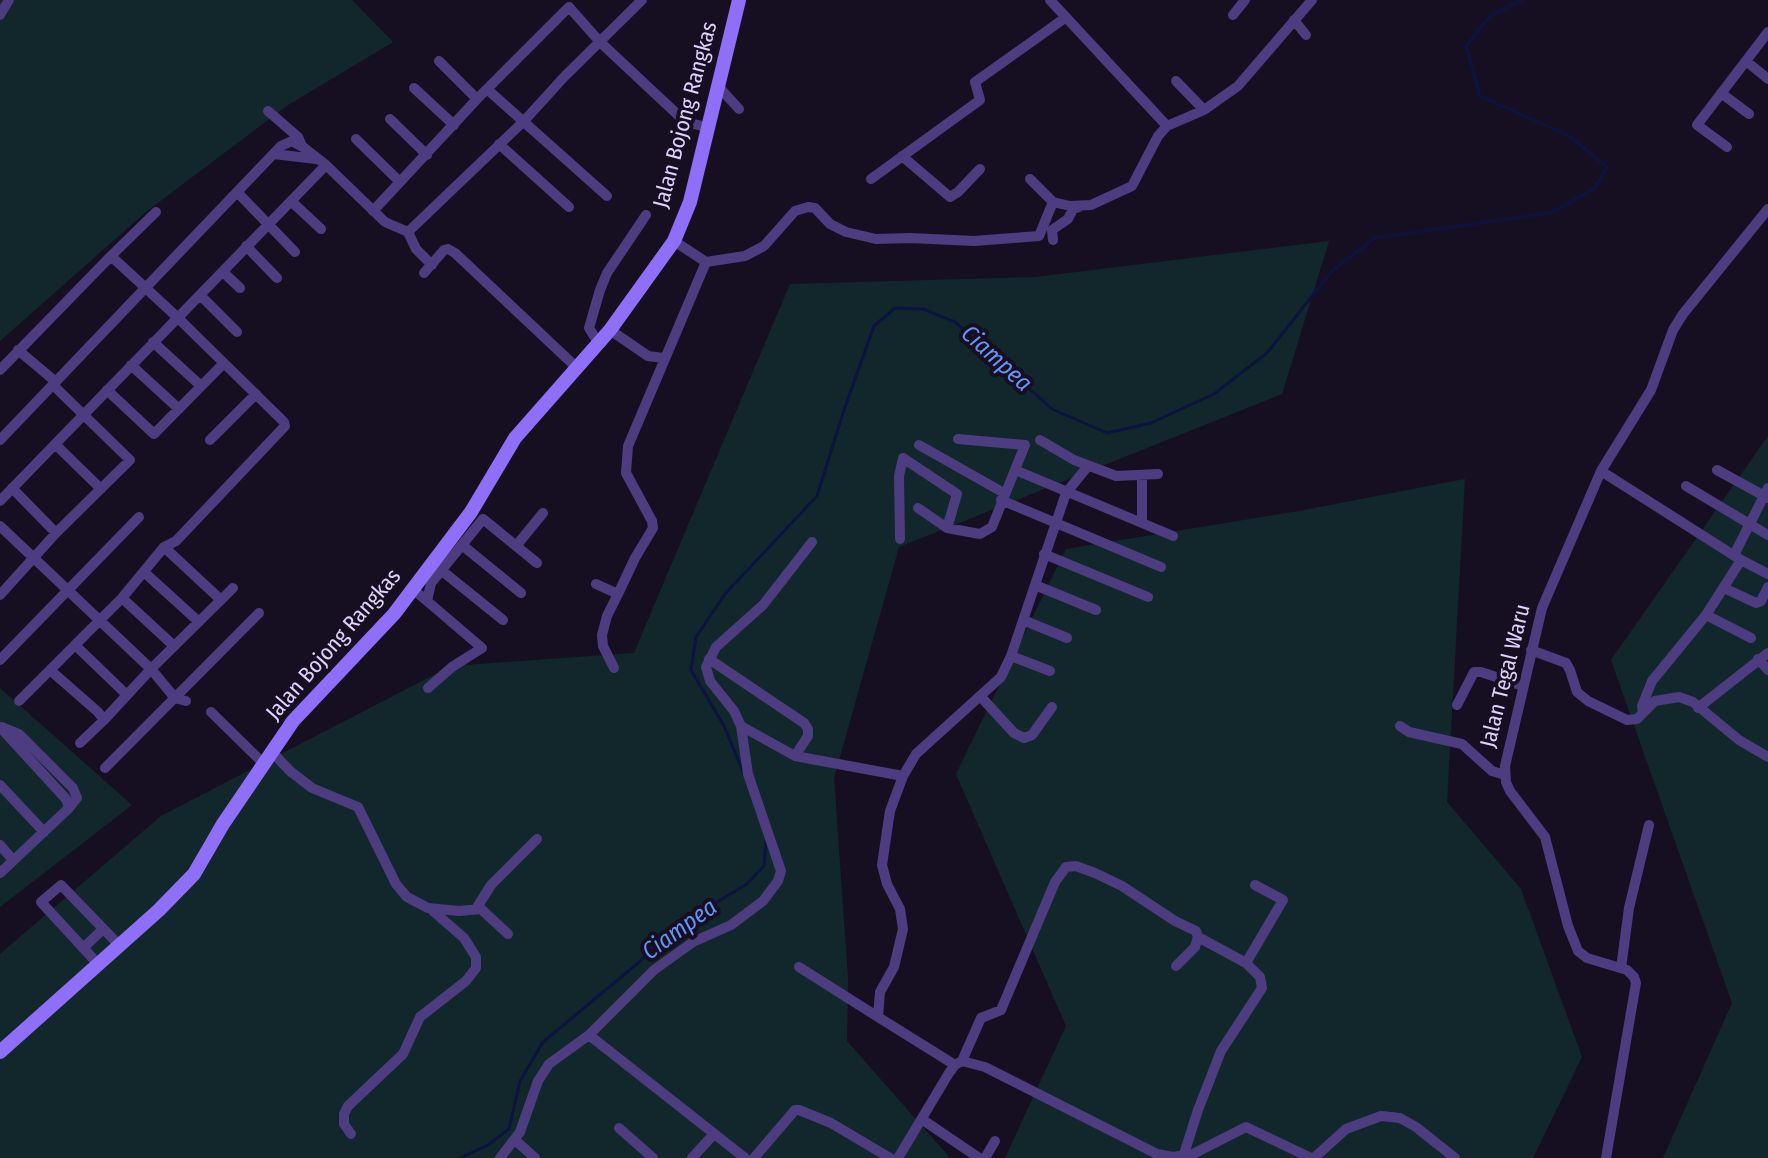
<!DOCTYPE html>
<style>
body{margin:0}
canvas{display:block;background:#160f22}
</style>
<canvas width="1768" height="1158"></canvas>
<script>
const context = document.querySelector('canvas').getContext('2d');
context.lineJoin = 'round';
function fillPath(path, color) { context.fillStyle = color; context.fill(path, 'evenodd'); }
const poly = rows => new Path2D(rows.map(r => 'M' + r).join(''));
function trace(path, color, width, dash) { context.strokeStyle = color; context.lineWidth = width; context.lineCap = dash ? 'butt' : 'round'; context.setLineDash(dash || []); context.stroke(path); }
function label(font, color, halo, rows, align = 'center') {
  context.font = font + ' "Fira Sans Condensed",sans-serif'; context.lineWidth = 8; context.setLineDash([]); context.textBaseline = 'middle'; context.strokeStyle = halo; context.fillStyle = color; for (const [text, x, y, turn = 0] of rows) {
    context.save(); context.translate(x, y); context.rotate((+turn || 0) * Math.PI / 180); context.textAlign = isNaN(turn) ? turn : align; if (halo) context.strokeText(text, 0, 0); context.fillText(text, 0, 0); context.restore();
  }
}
fillPath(poly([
 [0,0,352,0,393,42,288,105,147,211,0,341],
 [1329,241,1282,394,899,547,834,778,848,979,847,1041,950,1158,0,1158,0,954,161,816,451,666,634,653,790,284,1036,277],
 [1768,436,1768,1158,1663,1158,1732,1003,1611,660],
 [1465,479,1447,802,1521,889,1582,1057,1533,1158,1005,1158,1066,1026,956,774,1066,549,1299,511],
 [0,688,132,805,0,907]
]), '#12272c');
trace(poly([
 [744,774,724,726,691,670,696,637,725,594,817,496,844,410,874,326,895,308,923,309,955,322,1052,409,1107,433,1151,423,1214,394,1267,353,1332,271,1375,238,1550,213,1594,189,1607,167,1569,136,1480,96,1466,46,1490,16,1522,0],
 [460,1158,488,1145,509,1129,520,1081,543,1042,637,964,674,928,747,884,764,866,766,841]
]), '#0c133e', 3);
trace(poly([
 [1050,0,1167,126],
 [0,15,9,0],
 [1233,15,1245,0],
 [1294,20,1306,35],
 [439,61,477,99],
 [1746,61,1768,79],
 [1176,81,1204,110],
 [718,86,739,109],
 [414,88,454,125],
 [488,90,607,196],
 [1721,93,1749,114],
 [268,111,298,137,302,146],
 [390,119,427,155],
 [356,139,400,182],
 [499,144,569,207],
 [1727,147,1697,125,1768,32],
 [274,154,316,159],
 [902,156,950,197,958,192,980,169],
 [871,179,980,100,975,82,1065,18],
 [1030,179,1053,202],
 [238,193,295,252],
 [291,201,321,229],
 [373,211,477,99,569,7,600,42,678,115,687,122,709,128],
 [408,232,416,249,432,265],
 [1053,240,1052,230,1068,219,1073,209,1079,207],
 [674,241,706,262,745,256,764,246,795,211,808,207,815,208,830,224,846,232,876,239,910,238,974,241,1039,236,1053,202,1070,206,1091,205,1132,186,1158,136,1167,126,1204,110,1238,86,1312,0],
 [246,246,277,278],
 [111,256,156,212],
 [223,272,240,288],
 [424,273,444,250,448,249,455,253,576,367],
 [200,295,237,332],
 [610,330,648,356,663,358],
 [153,342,201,386],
 [598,342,589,328,600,290,607,273,646,215],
 [18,350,56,382],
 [131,365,179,409],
 [0,370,111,256,177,317,284,422,285,426,176,541,164,547,122,598,19,701],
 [107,390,154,434,224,363],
 [0,440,281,146,292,141,303,147,326,165,385,222,408,232,524,121,564,77,642,0],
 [210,440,256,394],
 [1040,440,1074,460,1116,476,1158,474],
 [55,444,101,489],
 [919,445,1004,493],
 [1717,470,1768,498],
 [1601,471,1741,560,1706,615,1652,681,1642,706,1643,712],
 [1020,472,1173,536],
 [1142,475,1142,523],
 [1686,486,1768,535],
 [12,488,56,533],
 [1001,500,1161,567],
 [0,501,326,165],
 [918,508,947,528],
 [0,526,151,669,175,698,186,701],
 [900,539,899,476,903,458,957,494,947,528,980,534,992,527,1025,445,958,439],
 [462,545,521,593],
 [516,546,543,513],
 [164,547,221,600],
 [1044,554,1148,597],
 [1734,555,1768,488],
 [1741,560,1768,574],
 [441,570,503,620],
 [144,572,199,622],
 [596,584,618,594,635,558,653,528,652,521,626,473,628,446,706,262],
 [1035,585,1096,610],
 [1724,588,1756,603,1761,601,1768,587],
 [413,589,482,648,452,667,428,688],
 [0,595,56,533,130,460,53,385],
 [122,598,174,646],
 [427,601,431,583,483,519,537,563],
 [1706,615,1751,638],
 [1023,620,1067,638],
 [75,645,127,695],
 [1531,650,1566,663,1570,670,1577,692,1588,701,1627,720,1637,719,1655,701,1679,697,1693,702,1739,740,1768,757],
 [1011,656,1050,671],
 [709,659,804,723,808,729,808,736,795,756,741,726],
 [1758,659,1768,670],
 [0,660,139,517],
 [614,668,603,646,602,635,607,616,618,594],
 [50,670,98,712,104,720,151,669,233,588],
 [981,697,1014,733,1024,738,1032,735,1052,707],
 [1457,705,1474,672,1481,672,1523,686],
 [1698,708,1768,653],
 [211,712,265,765],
 [1400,726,1409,732,1462,744,1492,771,1505,775],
 [0,727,66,799,69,808,0,873],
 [2,727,19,734,73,788,77,798,69,808],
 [80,743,104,720],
 [273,753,290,771,312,788,358,807,396,884,407,897,428,908,459,911,481,909,508,934],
 [795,756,903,776],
 [105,768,259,613],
 [0,785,44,832],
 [0,845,13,860],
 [476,909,491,885,537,839],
 [1198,937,1246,963,1283,900,1255,885],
 [83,948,103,929],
 [98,964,41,902,61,885,119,945],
 [799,967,878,1017],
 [1621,968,1629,908,1649,825],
 [589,1035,745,1158],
 [962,1061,981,1018,1001,1010,1055,882,1066,867,1076,866,1095,873,1122,886,1175,921,1196,931,1198,937,1195,947,1176,966],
 [955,1065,878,1017,880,992,894,967,903,929,900,909,887,884,882,865,890,811,903,776,916,754,1001,677,1011,656,1066,493,1088,466],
 [923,1120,979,1158],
 [619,1128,653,1158],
 [351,1134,344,1124,344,1114,348,1106,403,1054,420,1017,466,981,476,968,476,957,464,938,433,911],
 [515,1140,535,1158],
 [1183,1157,1198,1110,1221,1051,1262,988,1260,977,1246,963],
 [500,1158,520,1132,538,1081,549,1064,589,1035,654,970,693,942,731,925,763,901,778,881,781,871,748,774,741,726,734,711,710,681,706,667,716,647,763,605,812,542],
 [692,1158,714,1134],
 [754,1158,795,1110,799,1110,831,1123,890,1158],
 [898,1158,949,1073,955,1065,962,1061,985,1067,1157,1154,1173,1157,1193,1154,1246,1127,1311,1158],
 [985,1158,995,1141],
 [1314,1158,1346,1129,1381,1116,1400,1118,1416,1127,1455,1158],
 [1606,1158,1636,983,1634,977,1627,970,1587,958,1578,951,1568,926,1545,837,1510,791,1506,782,1505,766,1542,608,1601,471,1651,390,1673,330,1683,314,1768,209]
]), '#4d3c7f', 10);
trace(poly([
 [0,1052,159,910,194,874,223,824,293,721,394,614,471,512,515,438,610,330,674,241,690,202,739,0]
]), '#8f6ef8', 14);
label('22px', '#e0d2fd', '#160f22', [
 ["Jalan Bojong Rangkas",686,115,-75],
 ["Jalan Bojong Rangkas",334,645,-49],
 ["Jalan Tegal Waru",1506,676,-76]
]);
label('italic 24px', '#6594f8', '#160f22', [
 ["Ciampea",996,359,42],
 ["Ciampea",680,930,-36]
]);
</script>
